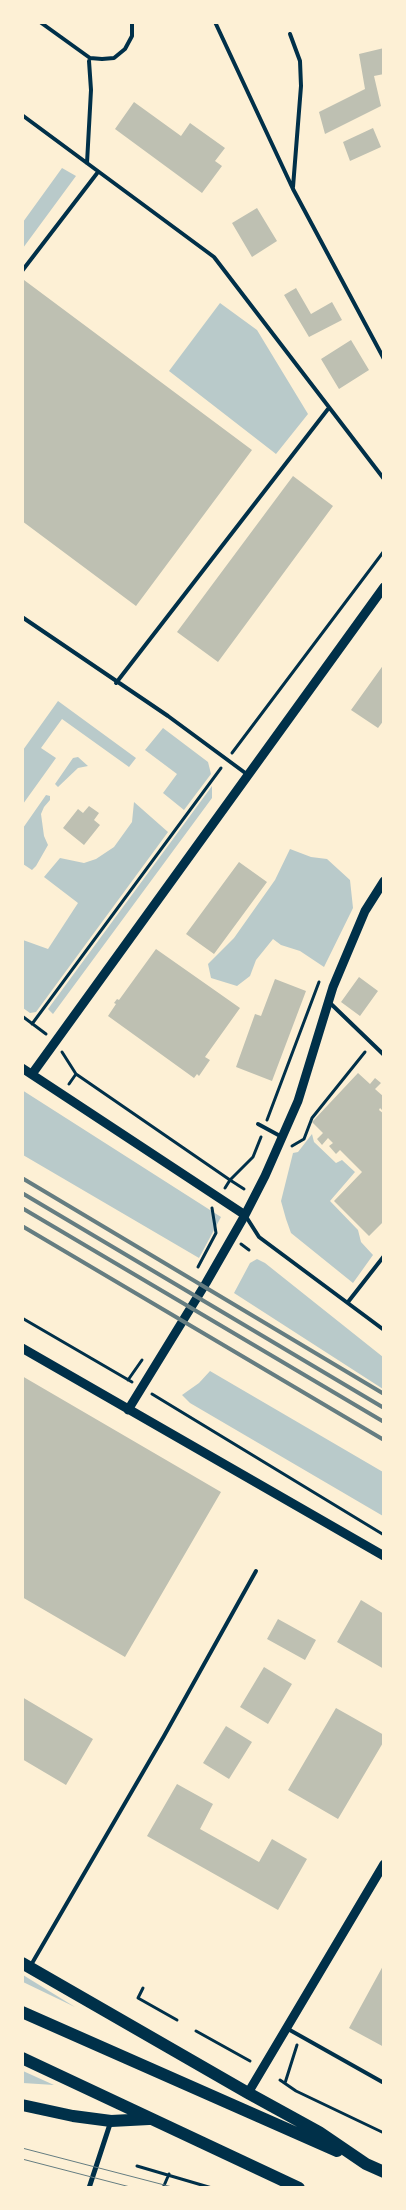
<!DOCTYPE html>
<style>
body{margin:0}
#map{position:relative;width:406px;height:2210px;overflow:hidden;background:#fdf0d5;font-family:"Playfair Display",serif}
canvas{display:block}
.frame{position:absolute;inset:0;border:24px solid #fdf0d5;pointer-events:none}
</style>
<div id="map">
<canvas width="406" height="2210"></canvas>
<div class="frame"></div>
</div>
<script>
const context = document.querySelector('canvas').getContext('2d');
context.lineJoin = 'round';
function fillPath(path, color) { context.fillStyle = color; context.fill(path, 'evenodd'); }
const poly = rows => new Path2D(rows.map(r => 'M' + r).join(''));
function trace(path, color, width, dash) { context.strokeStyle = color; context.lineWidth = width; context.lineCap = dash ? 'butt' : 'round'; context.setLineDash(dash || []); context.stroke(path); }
fillPath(poly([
 [62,168,76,176,23,248,23,222],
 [220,303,257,330,308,414,276,454,169,371],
 [58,701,136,758,129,767,62,719,41,748,56,758,23,804,23,750],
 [163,728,208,762,211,774,184,810,163,793,177,774,145,750],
 [78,757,88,766,78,768,58,787,55,784,73,758],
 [212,786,212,798,53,1014,48,1009],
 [46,795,50,796,50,800,44,807,41,814,44,836,48,845,36,866,32,870,23,864,23,828],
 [134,802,168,832,36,1012,30,1013,23,1008,23,937,23,940,48,949,78,903,44,877,60,858,84,863,96,859,114,847,132,822],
 [290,849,311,857,327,859,350,880,353,908,324,967,300,951,281,945,273,939,256,960,250,976,237,986,211,978,208,964,234,938,275,880],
 [22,1090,221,1217,199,1258,23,1155],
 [312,1134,314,1142,336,1163,342,1160,355,1172,330,1201,358,1230,361,1242,373,1255,353,1283,291,1233,286,1219,281,1201,293,1153,298,1152],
 [257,1259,265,1263,383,1357,383,1389,234,1293,250,1263],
 [210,1371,383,1472,383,1516,190,1403,182,1395,199,1383],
 [23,1975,75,2007,23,1982],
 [22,2071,23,2071,54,2085,23,2083]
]), '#b9caca');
fillPath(poly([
 [384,48,384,74,374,76,381,106,325,134,319,112,365,89,359,54],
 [134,102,181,136,190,123,225,148,215,161,222,166,202,193,115,129],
 [373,128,381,147,350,161,343,142],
 [257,208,277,241,252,257,232,223],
 [24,280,252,450,136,606,22,521],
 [296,288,311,314,332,302,342,320,309,337,284,295],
 [351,340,369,370,339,389,321,359],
 [293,476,333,506,218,662,177,632],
 [384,664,384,720,378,728,351,710],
 [89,806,99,813,94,820,100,825,84,845,63,828,78,809,83,813],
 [239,862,267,882,214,954,186,934],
 [156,949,240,1008,205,1057,210,1060,199,1076,197,1074,194,1078,108,1016,116,1004,114,1003,117,999,119,1000],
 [359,977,378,991,360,1016,341,1002],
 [275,979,306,991,272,1081,236,1067,255,1014,261,1016],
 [358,1073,370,1084,375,1078,381,1083,375,1089,384,1097,384,1112,380,1108,379,1110,384,1114,384,1221,369,1236,334,1201,362,1172,340,1150,336,1154,329,1146,333,1143,328,1138,322,1145,317,1139,323,1133,312,1122],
 [22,1376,221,1492,125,1657,22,1597],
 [361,1600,384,1614,384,1669,337,1642],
 [278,1619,316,1640,305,1660,267,1639],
 [264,1667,292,1684,268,1724,240,1707],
 [22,1697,93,1739,66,1785,22,1759],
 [336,1708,384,1735,384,1741,338,1819,288,1790],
 [226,1726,252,1742,229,1779,203,1763],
 [177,1784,213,1804,200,1829,259,1862,272,1839,307,1859,278,1910,147,1836],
 [384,1964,384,2047,349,2028]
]), '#bec0b2');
trace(poly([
 [232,753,384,551],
 [22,1016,46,1034],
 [32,1024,221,768],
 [62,1052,76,1074,69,1084],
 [76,1074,230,1180,225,1188],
 [267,1120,319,982],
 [292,1146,304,1139,312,1118,365,1052],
 [244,1189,230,1180,253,1157,261,1137],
 [241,1244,249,1250],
 [198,1267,216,1233,212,1208],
 [22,1318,132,1382],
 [128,1380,142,1360],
 [152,1394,384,1535],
 [143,1988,138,1998,177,2020],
 [196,2031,250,2061],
 [280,2080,296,2091,384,2133],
 [285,2083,297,2045],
 [137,2166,212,2188],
 [163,2188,169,2174]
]), '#003049', 3);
trace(poly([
 [40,22,90,58,102,59,114,58,125,49,132,36,132,22],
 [215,22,293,189,384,359],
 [290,34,300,61,301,86,293,187],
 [22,115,214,257,384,479],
 [87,163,91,90,89,61],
 [22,271,98,172],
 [22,617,168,716,248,775],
 [116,683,328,409],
 [329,1002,384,1055],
 [258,1124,282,1137],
 [245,1215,259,1237,384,1330],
 [348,1302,384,1256],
 [31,1965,164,1736,256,1571],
 [288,2029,384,2083]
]), '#003049', 4);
trace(poly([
 [89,2188,111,2121]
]), '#003049', 5);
trace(poly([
 [22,1068,245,1215],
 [32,1074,384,587],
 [22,1348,384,1556],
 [128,1410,206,1283,245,1215,265,1176,298,1101,333,987,365,911,384,881],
 [248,2093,384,1864]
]), '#003049', 9);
trace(poly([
 [22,1963,248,2093,319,2132,366,2164,384,2172],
 [22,2012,337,2151],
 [22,2058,299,2188],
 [22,2105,73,2116,111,2121,149,2119]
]), '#003049', 12);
trace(poly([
 [22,2148,176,2188],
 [22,2159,134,2188]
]), '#657d81', 1);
trace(poly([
 [22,1178,384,1394],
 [22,1193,384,1408],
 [22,1208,384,1422],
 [22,1226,384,1440]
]), '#657d81', 4);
</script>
